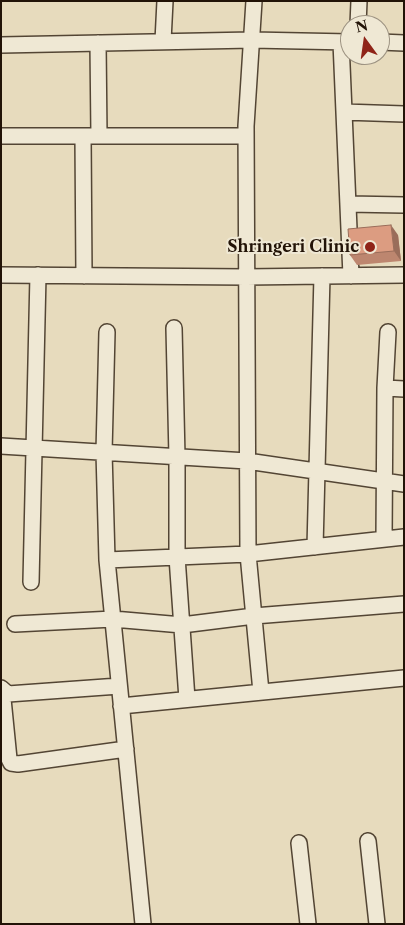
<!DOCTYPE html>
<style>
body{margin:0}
#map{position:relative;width:405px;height:925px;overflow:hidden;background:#e7dbbd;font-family:"Libre Caslon Text",serif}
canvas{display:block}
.frame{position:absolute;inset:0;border:2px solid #221307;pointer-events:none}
.north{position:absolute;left:340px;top:15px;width:50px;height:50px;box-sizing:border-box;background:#efe8d4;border:1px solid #9d9382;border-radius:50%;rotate:346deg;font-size:14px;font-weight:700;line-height:20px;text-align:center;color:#221307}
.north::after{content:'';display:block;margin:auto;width:18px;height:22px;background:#8f2418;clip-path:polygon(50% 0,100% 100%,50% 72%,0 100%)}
</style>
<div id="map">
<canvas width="405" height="925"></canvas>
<div class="frame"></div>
<div class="north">N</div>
</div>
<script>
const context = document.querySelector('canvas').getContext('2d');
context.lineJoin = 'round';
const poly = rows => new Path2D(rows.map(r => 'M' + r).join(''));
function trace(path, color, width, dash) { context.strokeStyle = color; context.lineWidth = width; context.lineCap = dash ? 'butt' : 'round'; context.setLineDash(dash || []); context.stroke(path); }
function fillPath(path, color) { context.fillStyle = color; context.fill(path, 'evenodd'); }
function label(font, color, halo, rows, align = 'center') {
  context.font = font + ' "Libre Caslon Text",serif'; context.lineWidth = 4; context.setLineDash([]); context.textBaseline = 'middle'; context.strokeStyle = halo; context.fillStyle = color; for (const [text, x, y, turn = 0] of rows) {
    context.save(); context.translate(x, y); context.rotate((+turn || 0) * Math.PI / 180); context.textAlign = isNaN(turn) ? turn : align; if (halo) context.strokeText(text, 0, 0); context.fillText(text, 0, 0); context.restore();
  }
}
const minor = poly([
 [358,25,359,1],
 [163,41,165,1],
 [341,42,351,276],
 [380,42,404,43],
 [98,43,99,136],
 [1,45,252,40,350,42],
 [344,112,404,114],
 [1,136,246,136],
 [83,136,84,276],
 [348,204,404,205],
 [1,275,246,277,404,275],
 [174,328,177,457,177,557,187,699],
 [385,388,404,389],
 [1,446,247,461,404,484],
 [384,539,385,388,388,332],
 [315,547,322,276],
 [107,560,104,452,107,332],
 [31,582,38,275],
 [15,624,113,619,182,625,254,616,404,604],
 [1,688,8,694,119,686],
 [2,689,9,759,11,763,18,764,126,749],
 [261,692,248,554,404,537],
 [121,706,404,678],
 [368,841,377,924],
 [299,843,308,924],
 [143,924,107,560,248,554,246,126,254,1]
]);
trace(minor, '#534534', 18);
trace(minor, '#efe8d4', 15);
fillPath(poly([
 [398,235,401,261,357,265,350,255]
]), '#bd866f');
fillPath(poly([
 [391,225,398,235,401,261,394,251]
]), '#9a6d5a');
const building = poly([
 [391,225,394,251,350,255,348,229,391,225]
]);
fillPath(building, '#dc9c81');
trace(building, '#9a6d5a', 1);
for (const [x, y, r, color] of [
 [370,247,6,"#8f2418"]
]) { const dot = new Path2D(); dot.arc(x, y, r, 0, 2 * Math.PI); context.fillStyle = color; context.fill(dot); trace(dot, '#efe8d4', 2); }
label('bold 16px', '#221307', '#efe8d4', [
 ["Shringeri Clinic",359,247]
], 'right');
</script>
